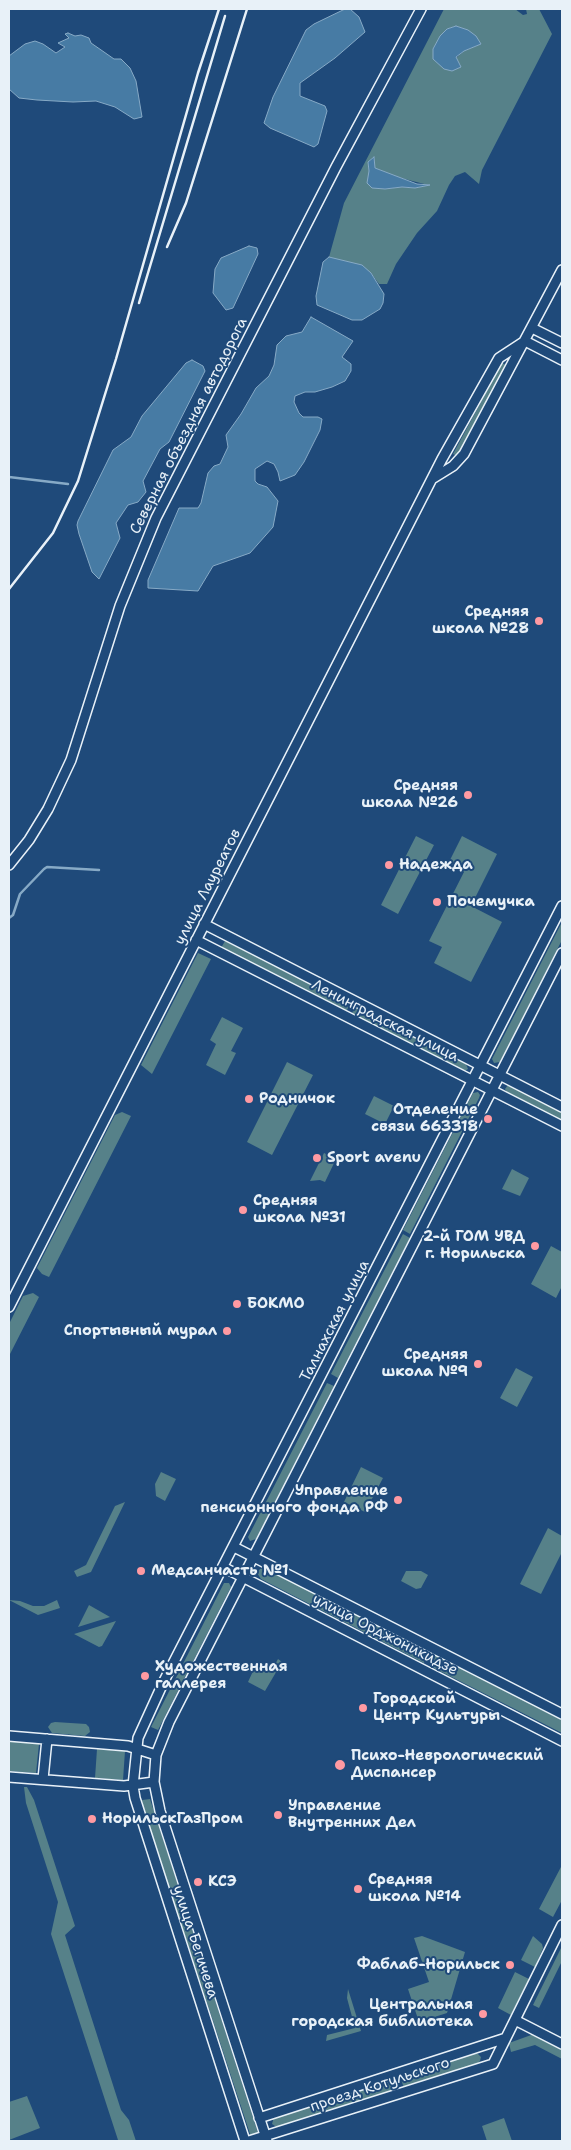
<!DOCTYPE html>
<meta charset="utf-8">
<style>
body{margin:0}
#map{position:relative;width:571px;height:2150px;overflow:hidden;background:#1f4a7a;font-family:"Shantell Sans",sans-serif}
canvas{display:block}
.frame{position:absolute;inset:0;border:10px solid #e8f1f8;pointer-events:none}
</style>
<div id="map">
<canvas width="571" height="2150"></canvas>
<div class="frame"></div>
</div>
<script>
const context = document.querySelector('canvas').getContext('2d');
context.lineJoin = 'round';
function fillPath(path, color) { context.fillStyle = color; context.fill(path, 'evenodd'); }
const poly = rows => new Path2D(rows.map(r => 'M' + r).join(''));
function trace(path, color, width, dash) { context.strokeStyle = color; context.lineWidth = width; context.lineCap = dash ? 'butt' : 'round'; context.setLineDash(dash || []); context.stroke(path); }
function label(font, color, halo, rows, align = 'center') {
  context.font = font + ' "Shantell Sans",sans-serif'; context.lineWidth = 4; context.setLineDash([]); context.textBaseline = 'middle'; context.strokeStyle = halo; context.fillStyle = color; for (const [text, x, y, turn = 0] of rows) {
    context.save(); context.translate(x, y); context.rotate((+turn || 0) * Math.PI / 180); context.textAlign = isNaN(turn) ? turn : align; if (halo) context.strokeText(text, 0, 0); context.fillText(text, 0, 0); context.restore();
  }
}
fillPath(poly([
 [444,9,515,9,523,15,527,14,526,9,539,9,552,34,482,170,479,184,465,172,455,176,449,185,437,211,417,233,396,264,387,284,379,284,371,273,329,257,344,203],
 [456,26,481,44,464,51,456,58,461,66,440,36,447,29],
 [374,157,375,168,393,176,428,185,415,188,402,187,385,189,369,171,368,162],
 [502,363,506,365,457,456,453,454],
 [416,836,434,845,398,914,381,905],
 [462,836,497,854,471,906,502,922,471,982,434,963,442,947,429,941,464,872,448,864],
 [562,922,562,940,500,1062,494,1063,492,1059],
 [225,941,350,1004,346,1012,221,948],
 [198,953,211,959,152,1074,141,1065],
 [355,1007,466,1064,468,1069,463,1072,351,1015],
 [222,1017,243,1028,231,1051,236,1053,225,1075,206,1065,216,1044,210,1040],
 [287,1062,313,1075,272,1155,247,1142],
 [508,1085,562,1112,562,1121,507,1093,505,1089],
 [478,1092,480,1095,479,1098,410,1234,403,1230,473,1093],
 [374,1096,394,1106,385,1124,365,1114],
 [122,1112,131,1116,49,1277,42,1274,37,1268,115,1115],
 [324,1153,336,1159,325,1182,320,1180,310,1181],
 [512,1169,529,1178,520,1196,502,1189],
 [403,1234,410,1238,338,1378,331,1374],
 [551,1246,562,1252,562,1286,556,1298,531,1284],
 [33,1293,39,1297,9,1356,9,1324,23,1296],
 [516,1368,533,1377,517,1407,500,1398],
 [327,1383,334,1386,256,1539,250,1541,248,1537],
 [361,1467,383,1478,365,1512,344,1502],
 [161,1472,176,1479,165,1501,156,1496,155,1484],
 [125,1502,91,1572,77,1577,74,1571,86,1565,115,1506],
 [548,1528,562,1536,562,1552,541,1594,520,1584],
 [265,1568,430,1652,424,1663,261,1579,257,1573,260,1569],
 [406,1571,421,1571,428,1575,421,1588,416,1589,401,1581],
 [224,1583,229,1583,231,1587,158,1730,151,1727],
 [9,1600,20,1601,33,1606,44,1606,57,1600,60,1608,38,1615],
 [89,1605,110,1617,78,1627],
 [116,1621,102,1646,99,1647,74,1634],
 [436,1655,562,1720,562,1733,430,1666],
 [278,1659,282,1662,265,1691,248,1682,254,1669,251,1667,253,1663,271,1672],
 [55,1722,86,1724,89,1727,90,1732,85,1736,52,1733,48,1727,51,1723],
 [9,1741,39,1744,36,1773,9,1771],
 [97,1749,125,1751,123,1780,95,1778],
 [24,1787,27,1787,34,1800,75,1926,65,1935,121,2110,129,2120,136,2141,118,2140,51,1934,58,1902,26,1803],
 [150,1799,258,2133,251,2137,143,1807,142,1800],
 [562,1865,562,1900,553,1917,539,1909],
 [422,1936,465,1952,447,2013,419,2022,408,1989,429,1982,414,1938],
 [533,1936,542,1944,543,1948,535,1967,521,1960],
 [562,1946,562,1961,539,2008,533,2005],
 [515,1972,529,1979,511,2015,498,2008],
 [348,1989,361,2031,326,2041,327,2035,355,2028,347,1998],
 [534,2034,562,2049,562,2059,535,2045,511,2052,509,2043],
 [474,2053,478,2054,481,2057,480,2061,477,2064,404,2088,400,2077],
 [395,2078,399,2089,278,2128,272,2124,274,2117],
 [27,2096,40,2128,9,2140,9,2102],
 [504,2118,512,2141,487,2141,482,2126]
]), '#568189');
const water = poly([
 [345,9,350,9,359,17,365,32,335,58,300,83,300,96,325,106,327,111,318,144,314,147,270,128,264,123,273,97,306,30,314,24,345,9],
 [456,26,468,30,476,36,481,44,464,51,456,57,461,67,452,71,444,69,433,59,433,49,440,36,447,29,456,26],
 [68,33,75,36,81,35,89,38,91,43,104,52,114,59,121,59,130,68,136,81,142,117,134,119,115,107,96,101,73,102,37,100,19,98,9,89,9,56,25,44,35,41,43,44,56,53,65,47,58,43,69,38,65,34,68,33],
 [374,157,375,168,417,184,430,185,415,188,402,187,385,189,372,188,367,183,369,171,368,162,374,157],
 [249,246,257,248,258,254,233,308,226,310,213,293,215,269,221,258,249,246],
 [329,257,362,265,371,273,384,294,383,303,380,309,362,320,352,320,317,305,316,296,323,262,329,257],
 [311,317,353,341,342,357,351,364,351,371,345,381,332,387,315,392,305,392,295,396,294,402,299,413,303,417,318,417,322,419,320,430,304,462,295,475,280,481,278,472,274,464,267,461,255,469,255,481,258,484,267,487,278,501,273,527,250,553,213,566,198,591,148,588,148,580,179,508,198,508,201,503,208,473,214,466,220,464,228,447,226,435,241,414,256,388,269,376,274,365,277,345,286,336,302,332,311,317],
 [192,360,203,366,205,371,169,442,160,449,143,481,146,492,138,502,128,505,116,523,120,538,99,579,92,572,79,534,77,525,78,521,113,450,131,437,142,416,186,363,192,360]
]);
fillPath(water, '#477ba4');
trace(water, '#87aac6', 1);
trace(poly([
 [9,477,68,484],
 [9,918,13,915,20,894,44,869,47,867,99,870]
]), '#87aac6', 2.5);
const minor = poly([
 [532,328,562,343],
 [525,341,562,360],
 [432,479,453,466,464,454,562,270],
 [9,865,29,840,48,809,71,760,120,606,156,518,336,167,421,9],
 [204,924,562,1107],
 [196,940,562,1126],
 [9,1307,442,459,499,358,525,341],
 [234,1547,562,1714],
 [223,1567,562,1741],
 [9,1736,128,1746,156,1755],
 [9,1777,124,1786,154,1782],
 [43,1779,47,1739],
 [515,2020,562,2044],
 [259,2118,506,2038],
 [245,2141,135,1798,133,1786,138,1738,164,1681,562,906],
 [249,2141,493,2064,562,1925],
 [267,2141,160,1811,154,1782,156,1755,169,1722,562,953]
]);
trace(minor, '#e8f1f8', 12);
trace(minor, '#1f4a7a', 9);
trace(poly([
 [167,247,186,203,247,9],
 [139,303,225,16],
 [9,589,53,533,78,481,116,359,198,73,219,9]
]), '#e8f1f8', 2.5);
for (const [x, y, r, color] of [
 [539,621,5,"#ff9aa2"],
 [468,795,5,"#ff9aa2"],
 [389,865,5,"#ff9aa2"],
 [437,902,5,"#ff9aa2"],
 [249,1099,5,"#ff9aa2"],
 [488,1119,5,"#ff9aa2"],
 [317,1158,5,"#ff9aa2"],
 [243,1210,5,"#ff9aa2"],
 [535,1246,5,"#ff9aa2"],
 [237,1304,5,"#ff9aa2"],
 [227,1331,5,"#ff9aa2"],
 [478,1364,5,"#ff9aa2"],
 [398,1500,5,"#ff9aa2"],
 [141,1571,5,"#ff9aa2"],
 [145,1676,5,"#ff9aa2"],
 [363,1708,5,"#ff9aa2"],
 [340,1765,6,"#ff9aa2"],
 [278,1815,5,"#ff9aa2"],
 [92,1819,5,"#ff9aa2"],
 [198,1882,5,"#ff9aa2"],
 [358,1889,5,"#ff9aa2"],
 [510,1965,5,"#ff9aa2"],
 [483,2014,5,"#ff9aa2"]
]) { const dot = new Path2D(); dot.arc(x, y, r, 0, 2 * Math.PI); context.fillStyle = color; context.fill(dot); trace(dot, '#1f4a7a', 2); }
label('15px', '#e8f1f8', '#1f4a7a', [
 ["Северная объездная автодорога",189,426,-63],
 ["улица Лауреатов",208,887,-63],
 ["Ленинградская улица",385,1021,27],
 ["Талнахская улица",335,1321,-63],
 ["улица Орджоникидзе",385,1635,27],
 ["улица Бегичева",195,1942,72],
 ["проезд Котульского",380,2085,-18]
]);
label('bold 15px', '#e8f1f8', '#1f4a7a', [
 ["Средняя",529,612,"right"],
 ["школа №28",529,629,"right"],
 ["Средняя",458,786,"right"],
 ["школа №26",458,803,"right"],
 ["Надежда",399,865],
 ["Почемучка",447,902],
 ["Родничок",259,1099],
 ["Отделение",478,1110,"right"],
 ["связи 663318",478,1127,"right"],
 ["Sport avenu",327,1158],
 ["Средняя",253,1201],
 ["школа №31",253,1218],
 ["2-й ГОМ УВД",525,1237,"right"],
 ["г. Норильска",525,1254,"right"],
 ["БОКМО",247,1304],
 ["Спортывный мурал",217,1331,"right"],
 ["Средняя",468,1355,"right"],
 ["школа №9",468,1372,"right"],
 ["Управление",388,1491,"right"],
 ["пенсионного фонда РФ",388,1508,"right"],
 ["Медсанчасть №1",151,1571],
 ["Художественная",155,1667],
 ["галлерея",155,1684],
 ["Городской",373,1699],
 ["Центр Культуры",373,1716],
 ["Психо-Неврологический",351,1756],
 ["Диспансер",351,1773],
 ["Управление",288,1806],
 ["Внутренних Дел",288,1823],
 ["НорильскГазПром",102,1819],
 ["Средняя",368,1880],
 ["школа №14",368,1897],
 ["КСЭ",208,1882],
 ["Фаблаб-Норильск",500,1965,"right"],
 ["Центральная",473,2005,"right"],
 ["городская библиотека",473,2022,"right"]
], 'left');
</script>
